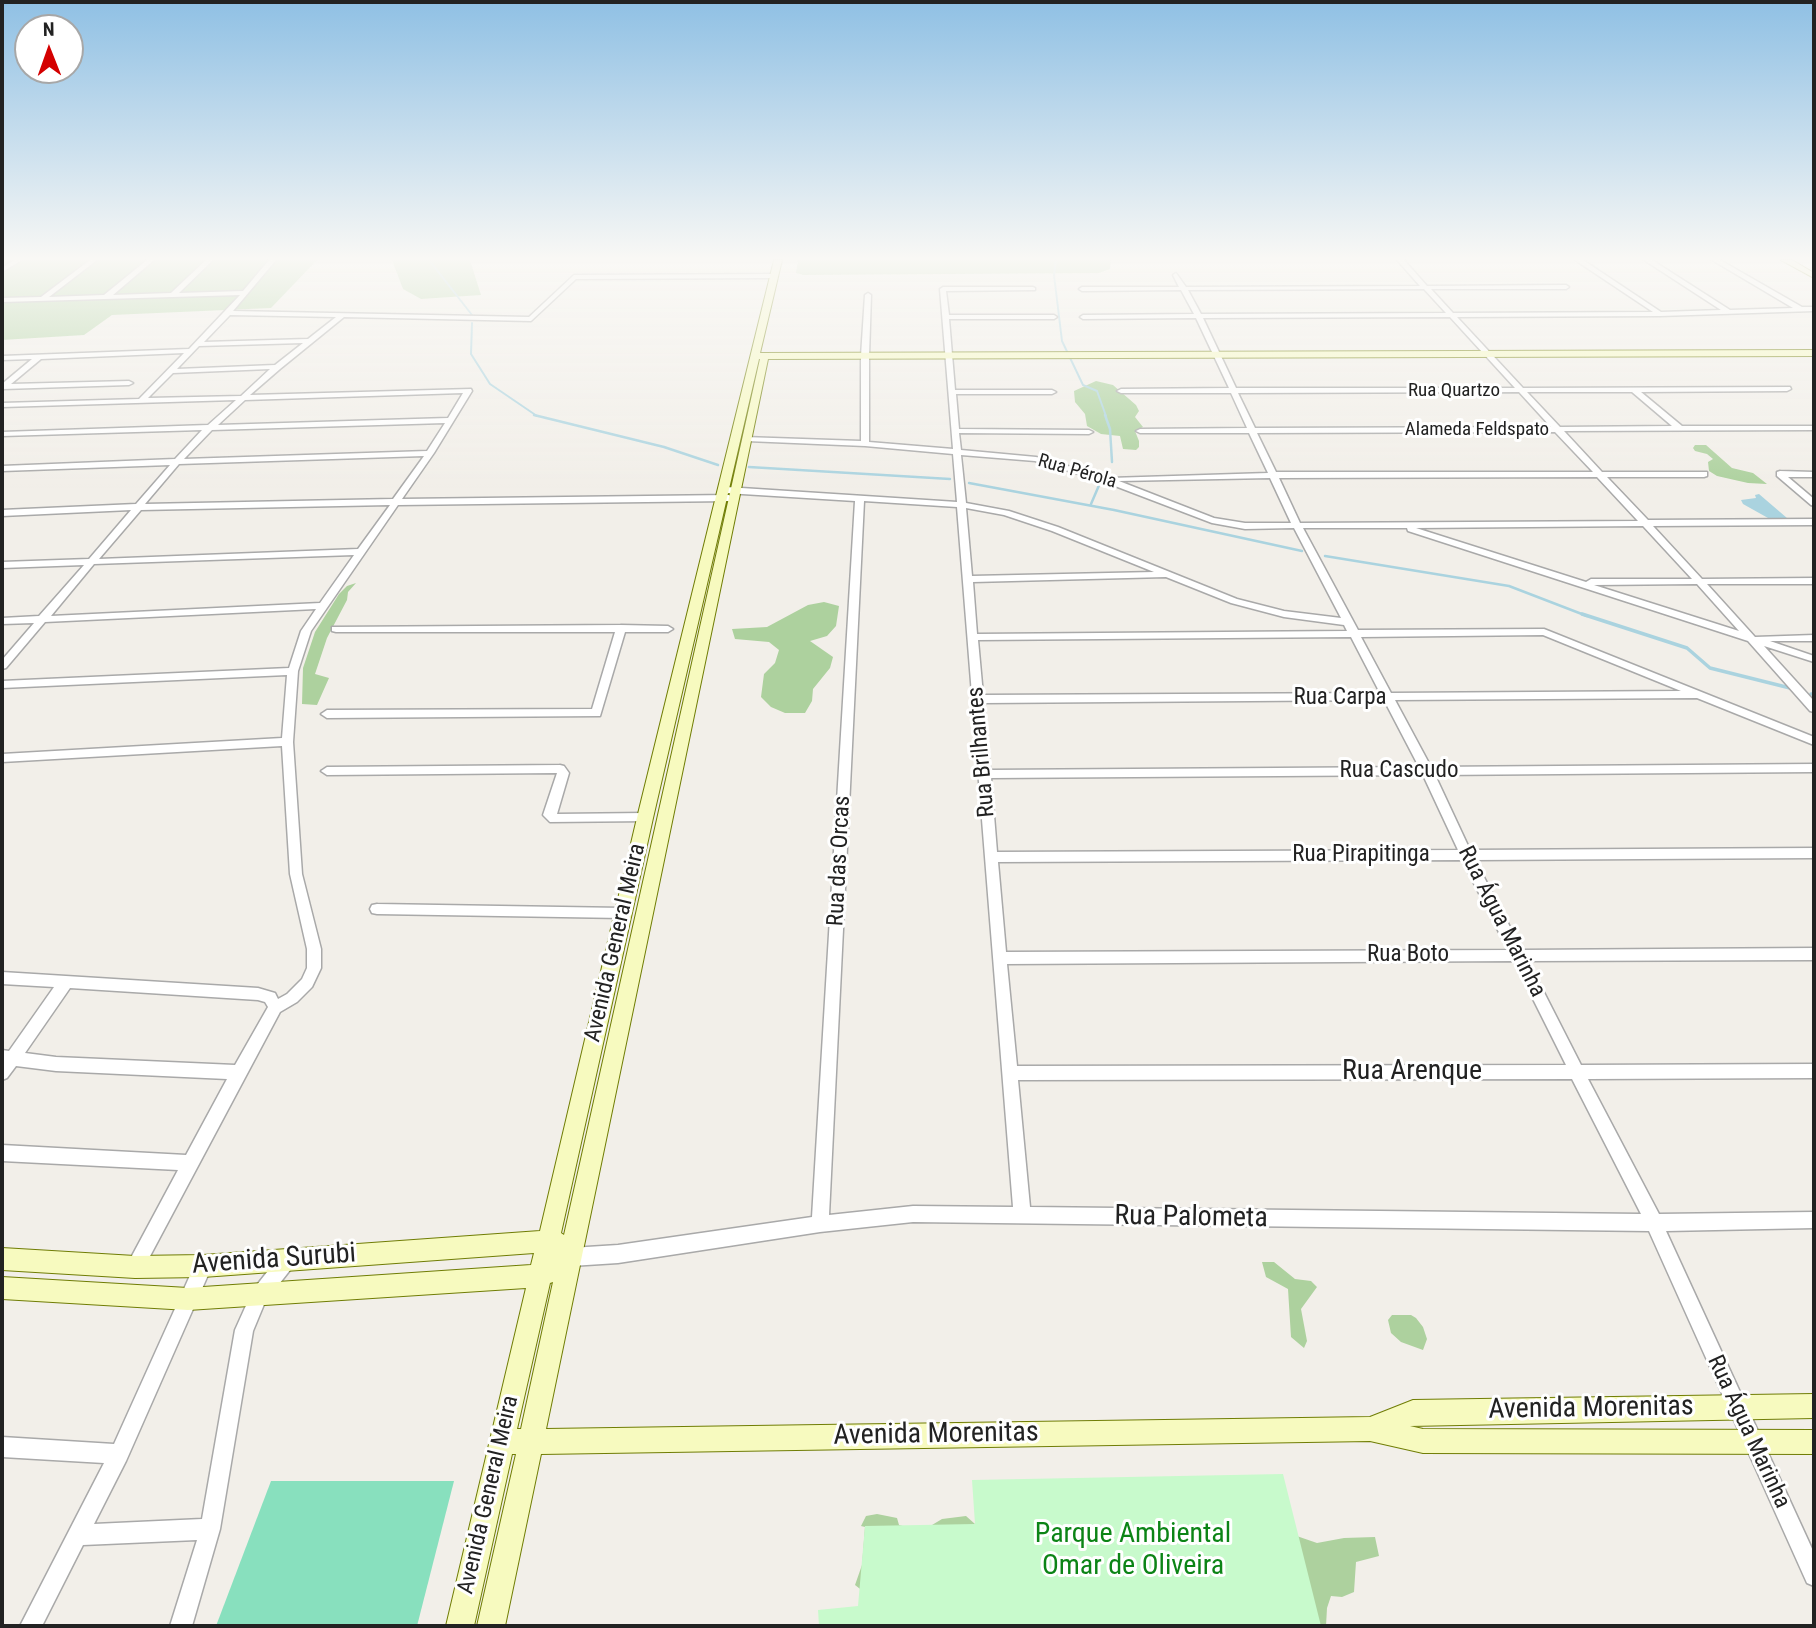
<!DOCTYPE html>
<meta charset="utf-8">
<style>
body{margin:0}
#map{position:relative;width:1816px;height:1628px;overflow:hidden;background:#f2efe9;font-family:"Roboto Condensed",sans-serif}
canvas{display:block}
.frame{position:absolute;inset:0;border:4px solid #222;pointer-events:none}
.north{position:absolute;left:14px;top:14px;width:70px;height:70px;box-sizing:border-box;background:#fff;border:2px solid #a7a7a7;border-radius:50%;rotate:359deg;font-size:19px;font-weight:700;line-height:28px;text-align:center;color:#222}
.north::after{content:'';display:block;margin:auto;width:24px;height:32px;background:#d40000;clip-path:polygon(50% 0,100% 100%,50% 72%,0 100%)}
</style>
<div id="map">
<canvas width="1816" height="1628"></canvas>
<div class="frame"></div>
<div class="north">N</div>
</div>
<script>
const context = document.querySelector('canvas').getContext('2d');
context.lineJoin = 'round';
function fillPath(path, color) { context.fillStyle = color; context.fill(path, 'evenodd'); }
const poly = rows => new Path2D(rows.map(r => 'M' + r).join(''));
function trace(path, color, width, dash) { context.strokeStyle = color; context.lineWidth = width; context.lineCap = dash ? 'butt' : 'round'; context.setLineDash(dash || []); context.stroke(path); }
function label(font, color, halo, rows, align = 'center') {
  context.font = font + ' "Roboto Condensed",sans-serif'; context.lineWidth = 6; context.setLineDash([]); context.textBaseline = 'middle'; context.strokeStyle = halo; context.fillStyle = color; for (const [text, x, y, turn = 0] of rows) {
    context.save(); context.translate(x, y); context.rotate((+turn || 0) * Math.PI / 180); context.textAlign = isNaN(turn) ? turn : align; if (halo) context.strokeText(text, 0, 0); context.fillText(text, 0, 0); context.restore();
  }
}
fillPath(poly([
 [2,260,317,260,271,308,112,315,84,335,2,340],
 [392,260,470,260,481,295,421,299,403,289],
 [798,260,1111,260,1110,269,1099,273,803,275,796,273],
 [1096,381,1113,385,1136,405,1139,411,1135,417,1143,427,1135,431,1139,441,1139,447,1136,450,1123,449,1120,436,1101,434,1087,426,1085,414,1075,402,1074,391],
 [1695,445,1706,445,1732,468,1753,473,1767,484,1748,483,1717,476,1709,471,1708,462,1713,459,1707,454,1695,451,1693,448],
 [356,583,348,592,347,600,327,638,315,674,329,678,317,705,302,704,303,668,315,632,339,594,347,586],
 [824,602,839,606,836,626,827,636,810,641,833,657,830,668,813,689,812,701,805,713,785,713,771,707,761,697,764,674,775,663,779,650,769,642,735,639,732,629,767,627,808,605],
 [1262,1262,1274,1262,1295,1279,1311,1281,1317,1287,1301,1309,1307,1341,1304,1348,1291,1337,1288,1289,1266,1277],
 [1392,1315,1411,1315,1416,1318,1423,1327,1427,1339,1423,1350,1401,1342,1391,1333,1388,1320],
 [877,1514,897,1518,899,1525,922,1531,942,1519,966,1516,975,1524,864,1592,855,1585,862,1565,865,1527,861,1526,866,1516],
 [1288,1533,1317,1543,1344,1538,1375,1537,1379,1556,1356,1562,1354,1592,1342,1597,1331,1596,1327,1608,1326,1626,1295,1626]
]), '#add19e');
fillPath(poly([
 [1283,1474,1321,1626,819,1626,818,1610,858,1606,865,1526,975,1524,972,1480]
]), '#c8facc');
fillPath(poly([
 [271,1481,454,1481,417,1626,216,1626]
]), '#88e0be');
fillPath(poly([
 [1759,494,1787,518,1775,521,1768,518,1743,504,1741,500,1756,498,1755,495]
]), '#aad3df');
trace(poly([
 [429,260,472,315],
 [1056,260,1054,275,1062,341,1083,385,1097,391,1106,416],
 [472,323,471,354,490,384,537,416]
]), '#aad3df', 2);
trace(poly([
 [534,415,664,447,718,465],
 [1105,415,1110,429,1112,462],
 [749,467,950,479],
 [969,483,1114,510,1302,551],
 [1091,504,1100,483],
 [1325,556,1509,586,1587,616]
]), '#aad3df', 2.5);
trace(poly([
 [1582,614,1687,648,1710,668,1790,688],
 [1811,694,1814,694]
]), '#aad3df', 3.5);
const street = poly([
 [14,260,22,260,2,272,2,268,14,260],
 [90,260,97,260,49,297,104,295,147,260,154,260,113,295,171,293,206,260,213,260,179,293,243,291,269,260,276,260,233,311,529,317,574,275,774,274,777,276,774,278,576,279,531,321,344,317,280,369,250,395,471,389,472,391,434,453,402,499,729,495,733,498,729,501,398,505,311,631,298,671,293,742,302,874,321,949,321,968,312,987,297,1002,280,1012,141,1273,135,1276,129,1273,126,1267,178,1170,2,1161,2,1145,186,1155,227,1079,56,1071,16,1066,7,1078,2,1080,2,1050,9,1051,54,987,2,984,2,972,258,988,275,993,278,999,287,994,302,979,307,968,307,949,290,874,282,746,2,762,2,754,282,738,287,675,2,688,2,681,289,668,301,631,316,609,45,622,6,668,2,669,2,660,34,623,2,624,2,618,39,616,84,565,2,568,2,562,89,559,131,510,2,516,2,510,136,504,170,465,2,471,2,466,175,459,202,430,2,436,2,432,208,425,236,400,2,407,2,403,139,399,184,353,41,359,11,384,129,381,133,383,129,385,3,389,2,384,32,359,2,360,2,356,189,349,240,295,2,302,2,298,41,297,90,260],
 [230,315,336,317,308,339,204,342,230,315],
 [303,343,275,365,177,369,199,346,303,343],
 [270,369,241,396,148,398,173,373,270,369],
 [463,393,448,418,218,425,245,400,463,393],
 [445,423,427,451,184,459,212,430,445,423],
 [424,456,393,499,145,504,179,464,424,456],
 [390,505,358,549,99,559,141,510,390,505],
 [354,555,320,603,51,616,94,564,354,555],
 [70,988,258,1000,265,1002,268,1007,235,1065,56,1057,25,1053,70,988],
 [1397,260,1404,260,1427,286,1566,285,1569,287,1566,289,1431,289,1453,313,1653,312,1575,260,1583,260,1661,312,1721,310,1644,260,1652,260,1730,310,1793,308,1712,260,1720,260,1802,307,1814,307,1814,311,1660,316,1457,317,1523,388,1790,387,1791,389,1787,391,1641,392,1682,426,1814,426,1814,430,1564,431,1602,472,1707,472,1707,476,1704,477,1607,477,1648,520,1814,519,1814,525,1653,526,1702,579,1814,578,1814,584,1707,584,1755,637,1814,635,1814,641,1770,641,1814,656,1814,662,1764,646,1814,701,1814,712,1810,711,1748,641,1408,531,1407,528,1303,528,1358,630,1544,629,1814,737,1814,745,1697,698,1395,700,1431,767,1814,764,1814,772,1435,775,1470,850,1814,848,1814,858,1475,860,1522,950,1814,948,1814,960,1528,961,1581,1065,1814,1064,1814,1078,1588,1079,1659,1214,1814,1212,1814,1228,1666,1231,1814,1553,1814,1586,1807,1583,1649,1231,913,1222,820,1232,618,1263,571,1266,565,1263,562,1257,565,1251,571,1248,618,1245,812,1217,855,501,726,493,722,490,726,487,957,502,953,454,865,446,747,441,744,441,744,437,861,441,861,356,865,295,868,293,871,295,869,356,869,442,953,449,940,289,943,287,1033,287,1035,288,1035,290,946,291,949,315,1054,315,1057,317,1054,319,949,319,955,390,1052,390,1056,392,1052,394,956,394,959,429,1089,430,1093,432,1089,434,959,433,961,450,1036,457,1110,478,1268,473,1249,433,1140,433,1136,431,1140,429,1247,428,1231,393,1121,393,1117,391,1121,389,1229,388,1196,318,1083,319,1080,317,1083,315,1194,314,1181,290,1082,291,1079,289,1082,287,1179,287,1173,275,1176,273,1186,287,1420,286,1397,260],
 [1424,289,1446,313,1201,314,1188,290,1424,289],
 [1450,317,1515,388,1236,388,1203,318,1450,317],
 [1519,392,1551,427,1255,428,1238,393,1519,392],
 [1527,392,1632,392,1672,426,1560,427,1527,392],
 [1555,432,1593,472,1276,472,1257,433,1555,432],
 [961,455,1035,461,1102,481,1212,523,1245,529,1294,528,1341,618,1284,611,1237,599,1058,527,1009,511,966,503,961,455],
 [1597,477,1638,521,1300,523,1279,478,1597,477],
 [1270,478,1291,523,1245,523,1214,518,1119,481,1270,478],
 [864,501,957,507,1013,1207,913,1206,829,1215,864,501],
 [966,508,1004,515,1052,531,1154,572,972,576,966,508],
 [1643,526,1692,579,1591,579,1586,582,1416,528,1643,526],
 [1166,577,1231,603,1284,617,1344,625,1347,631,977,634,973,582,1166,577],
 [1697,584,1739,631,1594,585,1697,584],
 [1543,635,1681,691,1391,693,1361,637,1543,635],
 [1351,637,1380,693,983,695,978,640,1351,637],
 [1384,700,1419,767,990,770,984,703,1384,700],
 [1423,775,1458,850,997,852,991,778,1423,775],
 [1462,860,1508,950,1006,952,998,862,1462,860],
 [1514,961,1566,1065,1017,1066,1007,964,1514,961],
 [1572,1079,1641,1214,1030,1207,1018,1080,1572,1079],
 [1780,471,1814,472,1814,477,1788,477,1814,499,1814,506,1811,505,1777,476,1777,472,1780,471],
 [621,625,668,626,673,629,668,632,625,632,600,716,327,718,321,714,327,710,592,709,615,632,336,632,332,631,332,627,621,625],
 [560,765,564,766,569,773,557,814,645,813,649,815,651,818,649,821,550,822,543,815,557,773,327,775,321,771,327,767,560,765],
 [377,904,623,908,628,909,630,913,628,917,623,918,377,914,372,913,370,909,372,905,377,904],
 [288,1250,294,1253,297,1259,294,1265,265,1302,253,1331,220,1529,192,1626,170,1626,197,1540,83,1545,42,1626,20,1626,104,1463,2,1457,2,1437,114,1444,197,1260,203,1257,209,1260,212,1266,126,1461,94,1524,202,1519,235,1330,253,1290,282,1253,288,1250]
]);
const secondary = poly([
 [774,260,782,260,760,353,1814,350,1814,356,768,359,546,1429,1370,1417,1413,1400,1814,1394,1814,1418,1410,1426,1423,1429,1814,1430,1814,1454,1423,1453,1370,1441,541,1454,505,1626,477,1626,516,1454,512,1454,474,1626,446,1626,526,1288,188,1310,2,1299,2,1277,188,1288,531,1265,534,1253,203,1277,135,1278,2,1270,2,1248,135,1256,203,1255,540,1231,637,818,774,260],
 [759,359,760,359,564,1235,561,1233,653,818,759,359],
 [553,1282,521,1429,517,1429,550,1283,553,1282],
 [1781,260,1792,260,1814,273,1814,278,1781,260]
]);
trace(street, '#a9a9a9', 3);
trace(secondary, '#707d05', 2);
fillPath(street, '#fff');
fillPath(secondary, '#f7fabf');
const sky = context.createLinearGradient(0, 0, 0, 488);
sky.addColorStop(0, '#8fc0e4');
sky.addColorStop(0.53, '#f9f8f5');
sky.addColorStop(1, '#f9f8f500');
context.fillStyle = sky;
context.fillRect(0, 0, 1816, 488);
label('19px', '#222', '#fff', [
 ["Rua Quartzo",1454,391],
 ["Alameda Feldspato",1477,430],
 ["Rua Pérola",1077,472,16]
]);
label('23px', '#222', '#fff', [
 ["Rua Carpa",1340,698],
 ["Rua Brilhantes",982,752,-95],
 ["Rua Cascudo",1399,771],
 ["Rua Pirapitinga",1361,855],
 ["Rua das Orcas",840,861,-87],
 ["Rua Água Marinha",1501,922,63],
 ["Avenida General Meira",616,943,-77],
 ["Rua Boto",1408,955],
 ["Rua Água Marinha",1748,1432,65],
 ["Avenida General Meira",489,1495,-77]
]);
label('28px', '#222', '#fff', [
 ["Rua Arenque",1412,1072],
 ["Rua Palometa",1191,1218,1],
 ["Avenida Surubi",274,1260,-4],
 ["Avenida Morenitas",1591,1409,-1],
 ["Avenida Morenitas",936,1435,-1]
]);
label('28px', '#0c8416', '#fff', [
 ["Parque Ambiental",1133,1535],
 ["Omar de Oliveira",1133,1567]
]);
</script>
